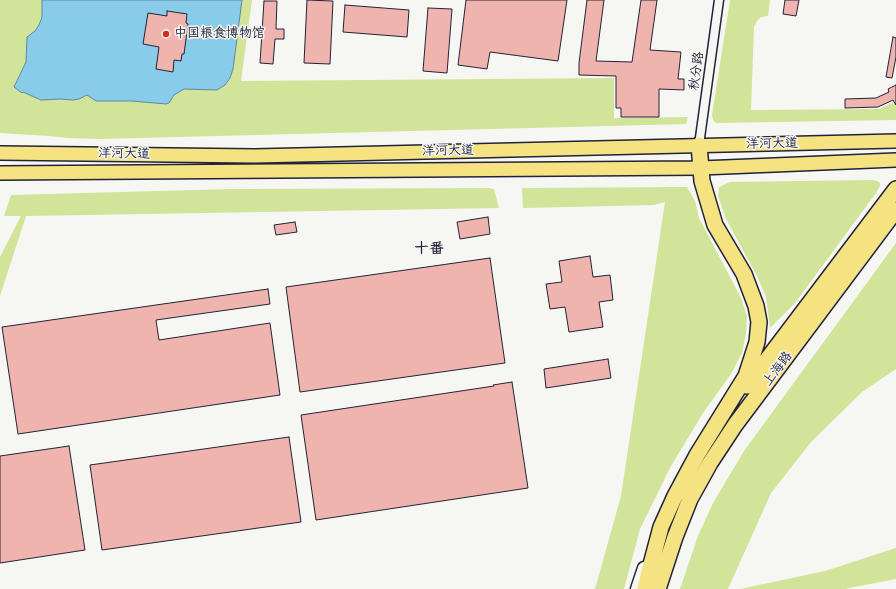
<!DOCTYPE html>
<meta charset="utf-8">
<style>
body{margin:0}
canvas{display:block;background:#f6f6f2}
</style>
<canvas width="896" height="589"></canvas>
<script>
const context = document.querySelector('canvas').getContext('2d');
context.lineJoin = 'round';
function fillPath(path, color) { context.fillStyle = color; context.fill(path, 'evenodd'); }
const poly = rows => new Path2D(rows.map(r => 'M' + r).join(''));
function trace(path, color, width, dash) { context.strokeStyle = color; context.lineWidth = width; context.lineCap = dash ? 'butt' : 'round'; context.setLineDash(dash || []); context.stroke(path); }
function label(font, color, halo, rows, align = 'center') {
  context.font = font + ' Itim,"LXGW WenKai TC",sans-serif'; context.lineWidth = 3; context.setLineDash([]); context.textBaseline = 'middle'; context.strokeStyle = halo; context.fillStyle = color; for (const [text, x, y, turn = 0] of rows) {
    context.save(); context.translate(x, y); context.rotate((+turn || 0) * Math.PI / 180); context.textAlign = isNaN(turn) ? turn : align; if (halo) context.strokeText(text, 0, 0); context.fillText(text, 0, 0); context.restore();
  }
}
fillPath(poly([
 [0,0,252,0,241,81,614,78,614,118,688,117,686,124,99,139,68,138,49,136,0,133],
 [730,0,770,0,768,16,761,17,757,21,754,27,751,110,879,109,896,101,896,120,716,123,713,120,712,115],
 [872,180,877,181,880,183,880,186,876,193,795,303,770,328,766,297,758,278,726,219,718,196,719,187,730,182],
 [681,187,687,187,695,201,699,218,741,298,747,316,746,333,742,353,731,374,703,413,671,466,640,529,624,589,595,589,621,496,665,202,654,205,523,208,522,188],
 [488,188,494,189,499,208,26,216,0,296,0,257,21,216,4,216,11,195,232,189],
 [896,243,896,369,862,392,811,442,771,493,728,589,680,589,698,536,713,503,744,451],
 [896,548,896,579,844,589,740,589,825,571]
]), '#d1e499');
const water = poly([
 [42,0,242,0,233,69,230,78,225,85,217,90,184,89,174,95,169,103,166,104,132,101,96,101,87,95,79,99,73,100,60,99,41,100,23,92,22,93,14,87,26,62,27,37,35,31,39,25,42,17,42,0]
]);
fillPath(water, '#88cce9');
trace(water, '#5f88a3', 1);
const building = poly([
 [307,0,333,1,330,64,304,63,307,0],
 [466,0,567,0,558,61,490,52,487,69,458,65,466,0],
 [587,0,604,0,596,61,632,62,641,0,657,0,650,50,681,52,678,79,684,79,684,90,659,89,659,117,621,117,621,108,616,108,616,76,579,75,579,63,587,0],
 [785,0,799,0,796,16,783,14,785,0],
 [264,1,277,1,276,29,284,29,284,39,275,39,273,64,260,63,264,1],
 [345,5,409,10,407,37,343,32,345,5],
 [428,8,452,9,447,73,423,71,428,8],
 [167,11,187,14,186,23,188,24,184,54,182,54,181,61,174,60,173,72,156,69,159,47,143,44,148,13,167,16,167,11],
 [893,37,896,38,896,57,892,78,886,77,893,37],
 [896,85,896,105,893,100,878,107,845,108,845,99,876,98,889,92,888,89,896,85],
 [488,217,490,234,460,239,457,222,488,217],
 [295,222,297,232,276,235,274,225,295,222],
 [590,256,593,277,610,275,613,300,599,302,603,327,569,332,565,307,550,309,546,284,562,282,559,261,590,256],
 [490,258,505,363,300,392,286,287,490,258],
 [268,289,270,304,156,320,159,340,270,323,280,395,18,434,2,327,268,289],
 [608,359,611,378,546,388,544,369,608,359],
 [512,382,528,488,316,520,301,415,494,386,493,385,512,382],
 [289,437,301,522,102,550,90,465,289,437],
 [69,446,85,550,0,563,0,456,69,446]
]);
fillPath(building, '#efb4ad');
trace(building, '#22223b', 1);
const street = poly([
 [699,145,719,0]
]);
const secondary = poly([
 [637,589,644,568]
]);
const primary = poly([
 [0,153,255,156,896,141],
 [0,173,701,168,896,160]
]);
const highway = poly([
 [747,386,896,189],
 [645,589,649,572,661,527,675,496,697,455,746,376,757,342,759,322,756,306,744,274,715,225,702,181,699,145],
 [658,589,675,537,690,499,710,463,735,425,896,210]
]);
trace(street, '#22223b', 11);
trace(secondary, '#22223b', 15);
trace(primary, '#22223b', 16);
trace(highway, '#22223b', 18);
trace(street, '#f6f6f2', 8);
trace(secondary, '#f6f6f2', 12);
trace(primary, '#f5e382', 13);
trace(highway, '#f5e382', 15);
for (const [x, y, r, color] of [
 [166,34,4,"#c8321e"]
]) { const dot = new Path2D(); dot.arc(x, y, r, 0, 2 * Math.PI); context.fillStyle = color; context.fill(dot); trace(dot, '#f6f6f2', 1.5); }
label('13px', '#22223b', '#f6f6f2', [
 ["中国粮食博物馆",174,34]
], 'left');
label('13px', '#22223b', '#f6f6f2', [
 ["秋分路",697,71,-82],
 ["洋河大道",772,144,-1],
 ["洋河大道",448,151,-1],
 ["洋河大道",124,154,1],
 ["上海路",778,369,-53]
]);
label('bold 15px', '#22223b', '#f6f6f2', [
 ["十番",429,249]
]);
</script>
